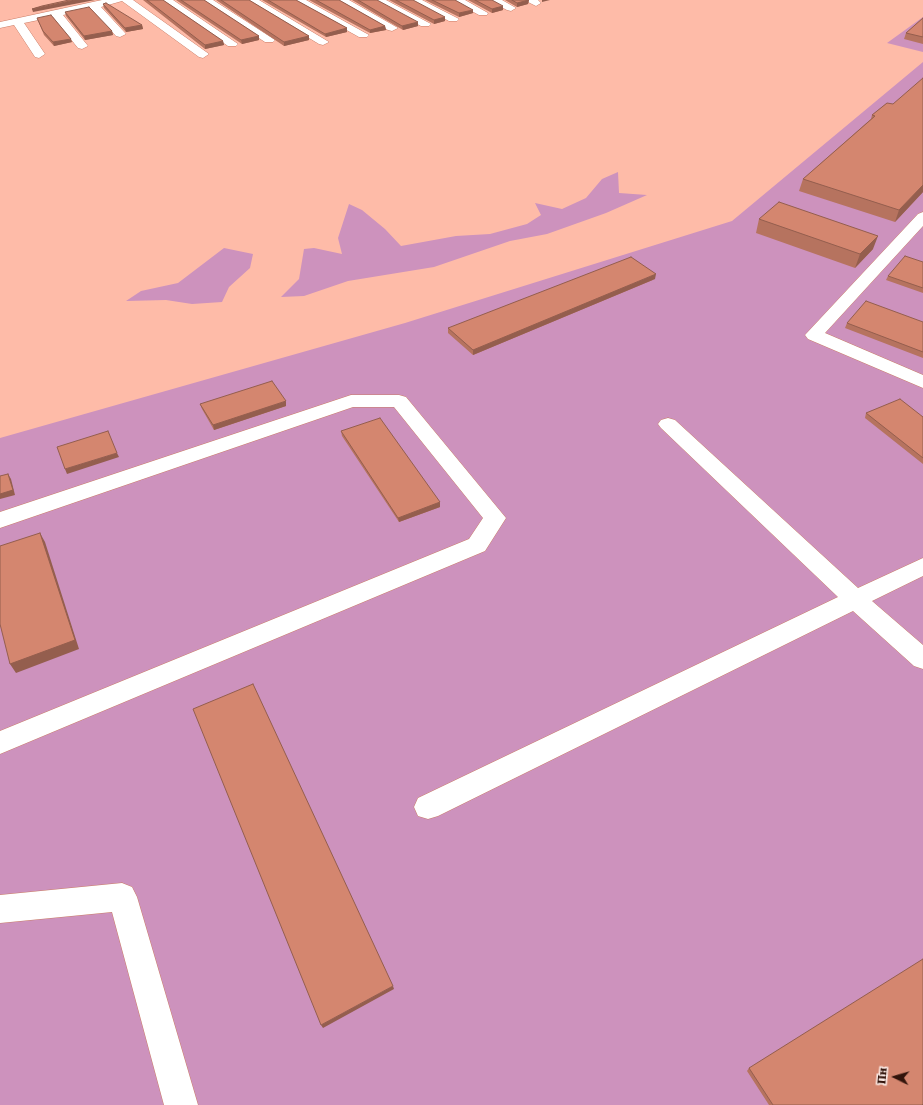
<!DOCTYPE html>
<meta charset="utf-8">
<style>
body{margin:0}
#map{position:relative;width:923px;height:1105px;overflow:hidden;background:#febba8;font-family:"Roboto Serif",serif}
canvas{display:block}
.north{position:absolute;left:875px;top:1057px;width:40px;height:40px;-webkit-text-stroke:3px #fbeae5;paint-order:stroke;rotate:275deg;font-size:11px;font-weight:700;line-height:16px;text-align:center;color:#32140b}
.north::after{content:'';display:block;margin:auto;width:14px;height:18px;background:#32140b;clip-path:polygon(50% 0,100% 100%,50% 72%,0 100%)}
</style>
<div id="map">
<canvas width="923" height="1105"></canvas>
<div class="north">Пн</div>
</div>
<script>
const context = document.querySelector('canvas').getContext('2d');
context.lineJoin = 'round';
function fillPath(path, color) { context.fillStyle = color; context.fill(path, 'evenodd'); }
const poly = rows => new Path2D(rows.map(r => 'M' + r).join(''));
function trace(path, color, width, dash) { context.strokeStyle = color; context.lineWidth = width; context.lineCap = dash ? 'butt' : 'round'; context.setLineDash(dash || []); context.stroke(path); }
fillPath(poly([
 [923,17,923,52,887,43],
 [923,62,923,1105,0,1105,0,438,405,323,732,221],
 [618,172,619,193,647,195,606,213,547,234,510,241,434,267,348,281,304,296,281,297,299,279,304,249,314,248,342,254,338,238,349,204,362,210,385,229,401,246,456,236,490,234,527,224,541,215,535,203,562,209,586,198,602,179],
 [224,248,253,254,250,268,229,287,222,302,192,304,166,300,126,301,141,291,178,283]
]), '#cd92bd');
const minor = poly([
 [102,0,133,0,209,54,203,58,199,57,122,1,101,7,126,34,120,37,116,36,91,9,63,15,88,46,82,49,78,48,53,17,24,23,45,54,39,58,35,57,14,25,0,28,0,22,102,0],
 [161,0,173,0,238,44,236,46,228,46,161,0],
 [201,0,213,0,275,40,273,42,265,42,201,0],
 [246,0,259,0,329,42,323,45,319,44,246,0],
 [293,0,306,0,369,35,367,37,359,37,293,0],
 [336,0,349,0,398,28,392,31,388,30,336,0],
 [373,0,386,0,431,24,429,26,421,26,373,0],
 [409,0,422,0,459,19,457,21,449,21,409,0],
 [451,0,465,0,488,13,487,15,479,15,451,0],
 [488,0,502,0,516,8,511,11,507,10,488,0],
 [524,0,538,0,541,3,536,6,524,0],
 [923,212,923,226,825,333,923,375,923,388,808,339,805,335,918,214,923,212],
 [351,395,399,395,406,397,506,518,485,551,0,754,0,731,469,539,483,518,394,407,353,407,0,528,0,512,351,395],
 [668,418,675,420,858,588,923,558,923,576,872,601,923,645,923,669,914,666,853,611,438,816,428,819,418,816,414,807,418,798,838,597,661,428,658,424,661,420,668,418],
 [122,883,132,887,137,897,198,1105,164,1105,112,912,0,923,0,895,122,883]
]);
trace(minor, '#ca7d66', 1);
fillPath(minor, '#fff');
fillPath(poly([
 [143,0,163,0,223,41,224,45,205,49],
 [176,0,204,0,259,36,259,40,242,44],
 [216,0,249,0,309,36,309,40,284,46],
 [262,0,296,0,347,28,347,32,326,37],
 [309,0,339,0,385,26,386,30,370,33],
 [352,0,377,0,418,26,403,30],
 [389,0,413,0,445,21,434,24],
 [425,0,455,0,473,13,459,17],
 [468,0,492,0,503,10,492,13],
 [505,0,529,0,528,4,517,7],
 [103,4,142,25,143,29,126,32,104,8],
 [65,12,112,31,113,35,85,40,66,16],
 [37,18,72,42,54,46,44,35],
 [923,18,923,44,904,39,906,33],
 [887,103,923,192,895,222,799,191,803,179,871,119,872,115],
 [759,219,873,249,855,268,756,233],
 [923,262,923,293,886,280,888,276],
 [655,279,473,355,448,333,448,328],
 [923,322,923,358,845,328,847,323],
 [200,404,286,406,214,430,202,409],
 [866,413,923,417,923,464,865,418],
 [341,431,440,507,399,522,342,436],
 [749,1068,922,1105,769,1105,747,1071]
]), '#b6735f');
fillPath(poly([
 [75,0,95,0,33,12,32,9],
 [529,0,528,4,517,7,517,3],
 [542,0,550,0,542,2],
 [503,6,503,10,492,13,492,9],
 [473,10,473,13,459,17,459,13],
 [445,17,445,21,434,24,434,20],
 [418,22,418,26,403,30,402,26],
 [142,25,143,29,126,32,125,28],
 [385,26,386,30,370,33,370,30],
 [347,28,347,32,326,37,325,34],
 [112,31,113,35,85,40,84,36],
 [259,36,259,40,242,44,241,40],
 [309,36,309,40,284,46,284,42],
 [71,39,72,42,54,46,53,42],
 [223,41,224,45,205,49,205,45],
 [923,185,923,192,895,222,899,210],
 [878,236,873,249,855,268,860,254],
 [656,274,655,279,473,355,473,350],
 [286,401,286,406,214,430,213,425],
 [117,453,119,457,67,474,65,469],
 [8,474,11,479,15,495,0,499,0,494],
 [440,502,440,507,399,522,398,518],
 [40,533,45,542,79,649,16,673,10,664],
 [393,986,394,989,323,1028,321,1025]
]), '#945e4e');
const building = poly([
 [69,0,75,0,32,9,42,6,69,0],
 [147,0,163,0,223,41,205,45,147,0],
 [181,0,204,0,259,36,241,40,181,0],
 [221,0,249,0,309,36,284,42,221,0],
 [268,0,296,0,347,28,325,34,268,0],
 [316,0,339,0,385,26,370,30,316,0],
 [358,0,377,0,418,22,402,26,358,0],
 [396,0,413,0,445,17,434,20,396,0],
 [432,0,455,0,473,10,459,13,432,0],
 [475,0,492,0,503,6,492,9,475,0],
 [512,0,529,0,517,3,512,0],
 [106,3,142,25,125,28,103,4,106,3],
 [89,7,112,31,84,36,65,12,89,7],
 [51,15,71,39,53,42,43,31,37,18,51,15],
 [923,18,923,37,906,33,923,18],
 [923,78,923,185,899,210,803,179,875,116,872,115,887,103,893,104,923,78],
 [779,202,878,236,860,254,759,219,779,202],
 [905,256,923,262,923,288,888,276,905,256],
 [631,257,656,274,473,350,448,328,631,257],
 [866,301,923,322,923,352,847,323,866,301],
 [272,381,286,401,213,425,200,404,272,381],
 [900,399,923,417,923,458,866,413,900,399],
 [380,418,440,502,398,518,341,431,380,418],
 [108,431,117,453,65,469,57,447,108,431],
 [8,474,13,490,0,494,0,476,8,474],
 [40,533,75,640,10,664,0,624,0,546,40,533],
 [253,684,393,986,321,1025,193,709,253,684],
 [923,959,923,1104,922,1105,773,1105,749,1068,923,959]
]);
fillPath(building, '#d4866f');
trace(building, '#945e4e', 1);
</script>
